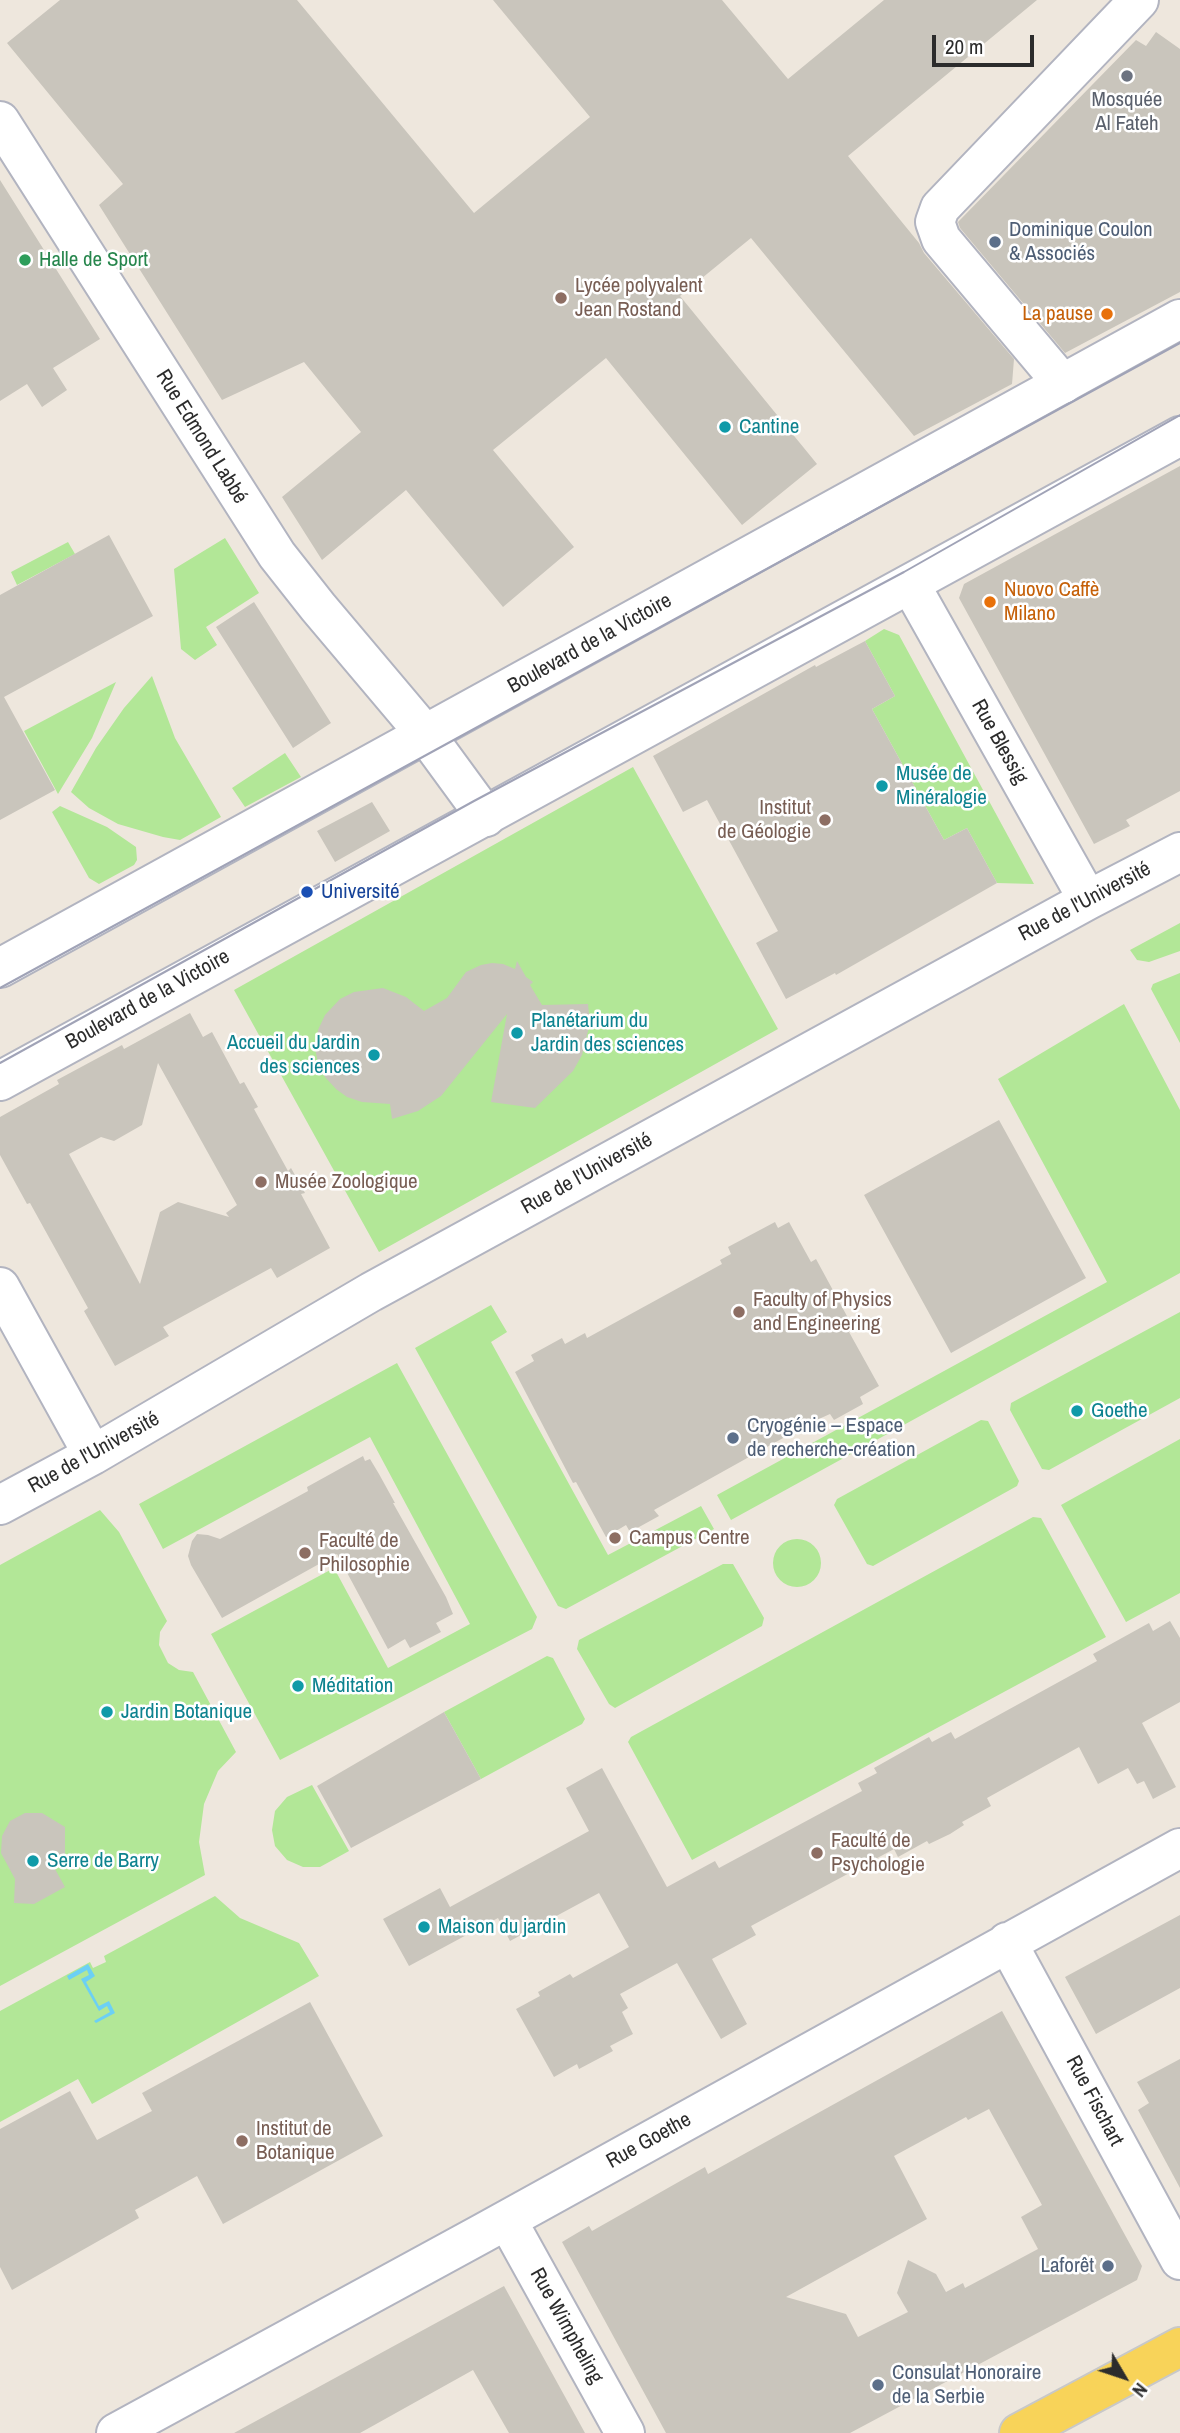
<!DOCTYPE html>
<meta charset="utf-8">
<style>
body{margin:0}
#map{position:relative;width:1180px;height:2433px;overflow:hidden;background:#eee7dd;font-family:"Archivo Narrow",sans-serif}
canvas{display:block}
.north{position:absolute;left:1089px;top:2342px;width:70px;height:70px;-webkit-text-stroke:5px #fff;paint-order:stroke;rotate:129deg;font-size:19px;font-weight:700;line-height:28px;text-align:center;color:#2c2c2c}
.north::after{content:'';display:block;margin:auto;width:24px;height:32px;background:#2c2c2c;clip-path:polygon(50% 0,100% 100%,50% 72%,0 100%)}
.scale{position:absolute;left:932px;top:35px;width:102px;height:32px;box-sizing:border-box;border:4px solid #2c2c2c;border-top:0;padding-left:9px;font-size:21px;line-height:24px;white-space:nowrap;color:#2c2c2c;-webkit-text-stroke:5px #fff;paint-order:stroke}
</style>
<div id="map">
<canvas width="1180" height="2433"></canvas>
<div class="north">N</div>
<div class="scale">20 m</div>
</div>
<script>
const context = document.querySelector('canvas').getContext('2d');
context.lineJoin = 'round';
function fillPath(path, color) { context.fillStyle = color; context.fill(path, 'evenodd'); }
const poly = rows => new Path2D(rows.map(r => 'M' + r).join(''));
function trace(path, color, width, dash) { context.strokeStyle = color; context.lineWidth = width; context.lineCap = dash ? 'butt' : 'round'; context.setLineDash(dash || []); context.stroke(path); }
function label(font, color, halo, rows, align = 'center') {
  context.font = font + ' "Archivo Narrow",sans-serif'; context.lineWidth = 5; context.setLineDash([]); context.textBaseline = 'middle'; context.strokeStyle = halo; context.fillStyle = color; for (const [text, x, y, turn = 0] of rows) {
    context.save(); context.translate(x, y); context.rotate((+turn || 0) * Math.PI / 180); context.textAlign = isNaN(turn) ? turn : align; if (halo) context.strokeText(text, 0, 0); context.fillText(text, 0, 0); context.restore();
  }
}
fillPath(poly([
 [225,538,259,593,206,627,217,645,195,660,181,649,174,569],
 [68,542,75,554,17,585,11,572],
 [884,629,899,635,1034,884,997,883,967,828,944,840,872,709,895,696,865,641],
 [152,676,175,738,221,817,180,840,163,837,118,824,89,808,71,792,96,748,124,708],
 [116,682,92,738,58,794,24,731],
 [285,753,301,777,245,807,232,788],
 [633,767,778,1029,379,1252,234,990],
 [60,806,107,827,136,847,137,860,134,865,99,884,89,878,52,812],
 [1180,923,1180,951,1149,962,1137,960,1130,950],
 [1180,973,1180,1043,1151,989,1153,984],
 [1124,1004,1180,1110,1180,1273,731,1520,717,1495,1107,1282,998,1079],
 [491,1305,507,1332,491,1342,608,1555,701,1506,714,1529,566,1609,558,1606,415,1348],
 [1180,1312,1180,1398,1049,1470,1042,1469,1010,1410,1011,1403],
 [397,1363,537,1617,532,1629,280,1760,211,1634,334,1568,388,1668,470,1624,370,1437,163,1549,139,1504],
 [981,1420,988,1421,1019,1481,1017,1486,873,1566,867,1564,834,1505,837,1499],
 [1180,1439,1180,1593,1126,1622,1061,1505],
 [100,1510,119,1532,167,1621,160,1632,159,1645,168,1663,179,1670,193,1672,236,1752,218,1771,204,1804,199,1842,205,1875,0,1986,0,1565],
 [1033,1517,1041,1518,1106,1637,692,1860,628,1742,631,1737],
 '773 1563a24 24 0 1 1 48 0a24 24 0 1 1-48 0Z',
 [723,1564,733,1564,764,1618,762,1626,615,1708,609,1704,577,1649,579,1640],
 [547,1656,553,1658,585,1719,582,1724,481,1779,444,1712],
 [312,1785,349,1851,320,1867,303,1867,287,1860,275,1846,272,1830,275,1811,287,1797],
 [215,1896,240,1918,299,1943,319,1976,92,2104,78,2079,0,2122,0,2011,90,1962,93,1968,106,1962,104,1956]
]), '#b2e797');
fillPath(poly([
 [88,1964,95,1976,86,1982,99,2006,109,2001,115,2013,96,2023,94,2021,110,2012,107,2006,99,2011,81,1979,89,1975,87,1970,69,1980,67,1976]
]), '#6cd0f5');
fillPath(poly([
 [60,0,297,0,474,213,590,117,493,0,722,0,788,79,884,0,1037,0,848,156,919,243,924,253,1014,359,1012,384,914,436,751,238,680,296,817,464,742,525,606,358,493,450,574,547,503,607,406,490,322,560,282,497,361,432,304,362,222,400,99,205,123,184,7,43],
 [1156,32,1180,49,1180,292,1065,353,960,228,958,222,1136,40,1146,46],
 [0,180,100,339,53,368,67,390,42,407,27,384,0,401],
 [1180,466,1180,791,1126,820,1130,826,1094,844,959,598,964,584],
 [109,535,153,616,4,697,55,790,0,820,0,595],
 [254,602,331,723,293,748,216,627],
 [865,641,895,696,872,709,944,840,967,828,997,883,836,975,835,973,786,999,756,943,778,931,738,857,707,800,683,812,653,756,815,665,816,667],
 [372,802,390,831,335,862,317,831],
 [517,961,526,977,533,982,530,985,542,1005,588,1004,590,1023,582,1055,573,1071,535,1108,491,1102,507,1014,441,1096,418,1111,392,1119,390,1104,362,1102,347,1097,336,1089,325,1077,318,1063,315,1048,318,1030,325,1015,340,999,354,992,383,988,406,997,424,1011,447,998,466,972,481,965,492,963,503,964,515,969],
 [190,1013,203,1037,212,1032,240,1084,244,1082,258,1107,254,1109,288,1171,291,1168,305,1193,301,1194,330,1248,277,1278,271,1268,163,1327,169,1336,115,1366,84,1311,88,1308,30,1203,27,1204,0,1155,0,1117,59,1084,57,1080,122,1045,124,1049],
 [158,1063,237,1205,226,1213,229,1217,178,1202,160,1212,140,1284,69,1154,101,1137,114,1141,142,1125],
 [999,1120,1086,1278,951,1353,864,1195],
 [775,1222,778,1228,789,1222,811,1262,816,1259,854,1329,849,1332,879,1386,860,1397,863,1404,834,1420,830,1414,810,1423,654,1510,659,1516,630,1532,626,1525,606,1537,576,1482,573,1483,515,1372,534,1361,531,1355,562,1338,565,1344,585,1333,587,1338,722,1264,720,1260,731,1254,728,1247],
 [363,1456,365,1461,370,1459,379,1474,395,1503,393,1503,446,1597,453,1614,436,1623,441,1632,410,1648,405,1639,388,1649,337,1554,222,1618,191,1565,188,1556,192,1541,197,1534,208,1535,220,1539,308,1491,307,1487],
 [1170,1621,1180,1638,1180,1702,1142,1723,1176,1787,1153,1799,1144,1781,1137,1784,1128,1768,1098,1784,1079,1747,987,1798,991,1806,962,1822,964,1825,950,1834,929,1844,927,1841,898,1857,894,1849,751,1926,756,1935,712,1959,747,2024,721,2039,677,1963,620,1994,628,2008,622,2012,633,2034,610,2046,613,2051,579,2069,577,2064,554,2077,516,2009,540,1996,538,1992,570,1974,573,1978,629,1947,599,1893,510,1941,498,1918,409,1966,383,1919,440,1888,450,1907,589,1831,566,1788,602,1768,667,1887,715,1861,719,1868,862,1791,858,1783,877,1773,874,1768,929,1737,932,1742,951,1732,955,1739,1097,1661,1093,1654,1149,1623,1153,1631],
 [444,1712,481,1779,351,1848,317,1786],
 [25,1813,42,1813,65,1827,65,1854,55,1869,65,1887,34,1904,14,1903,15,1879,1,1853,2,1836,10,1821],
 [1180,1915,1180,1988,1096,2034,1065,1977],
 [310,2002,383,2136,223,2224,197,2176,135,2210,139,2218,12,2290,0,2267,0,2129,70,2091,97,2140,152,2111,142,2093],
 [1002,2011,1142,2266,1137,2280,850,2433,666,2433,562,2242,589,2226,592,2231,705,2167,708,2174],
 [989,2109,1042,2205,1021,2217,1038,2249,965,2288,963,2283,946,2292,936,2274,908,2260,897,2293,908,2312,858,2337,846,2314,786,2297,927,2219,894,2156,966,2117,968,2120],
 [1180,2059,1180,2188,1138,2110,1149,2103,1137,2082],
 [504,2286,585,2433,509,2433,473,2370,360,2433,234,2433]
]), '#c9c5bc');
const street = poly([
 [0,121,277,555,318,607,426,735,486,817],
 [1063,384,941,239,935,222,940,208,1139,0],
 [910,584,1088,900],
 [0,1287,93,1455],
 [0,1505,93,1455,371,1292,1088,900,1180,852],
 [1007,1942,1180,2260],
 [507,2220,625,2433],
 [116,2433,483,2233,1180,1848]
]);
const secondary = poly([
 [0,968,1180,319],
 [0,1081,1180,436]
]);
const primary = poly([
 [1019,2433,1180,2347]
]);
trace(street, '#b2b4c0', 42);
trace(secondary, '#b2b4c0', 42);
trace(primary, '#c8c8c8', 42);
trace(street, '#fff', 38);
trace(secondary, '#fff', 38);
trace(primary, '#f8d359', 38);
trace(poly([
 [0,988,1180,343],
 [0,1063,474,801,904,572,1180,415]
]), '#a0a3b7', 2);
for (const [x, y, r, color] of [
 [1127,76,7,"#6b7280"],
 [995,242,7,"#5c6f8a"],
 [25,260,7,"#2e9e5b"],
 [561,298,7,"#8d6e63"],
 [1107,314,7,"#e8710a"],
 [725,427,7,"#0f9aa8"],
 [990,602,7,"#e8710a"],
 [882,786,7,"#0f9aa8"],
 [825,820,7,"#8d6e63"],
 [307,892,7,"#1a4fb4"],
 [517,1033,7,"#0f9aa8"],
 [374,1055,7,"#0f9aa8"],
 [261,1182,7,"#8d6e63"],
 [739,1312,7,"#8d6e63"],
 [1077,1411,7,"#0f9aa8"],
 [733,1438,7,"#5c6f8a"],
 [615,1538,7,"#8d6e63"],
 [305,1553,7,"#8d6e63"],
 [298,1686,7,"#0f9aa8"],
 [107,1712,7,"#0f9aa8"],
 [817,1853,7,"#8d6e63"],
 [33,1861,7,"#0f9aa8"],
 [424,1927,7,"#0f9aa8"],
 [242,2141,7,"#8d6e63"],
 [1108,2266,7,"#5c6f8a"],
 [878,2385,7,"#5c6f8a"]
]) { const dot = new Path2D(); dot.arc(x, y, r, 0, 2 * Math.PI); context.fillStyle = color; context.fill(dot); trace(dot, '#fff', 2.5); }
label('21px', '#5b616d', '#fff', [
 ["Mosquée",1127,100],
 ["Al Fateh",1127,124]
]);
label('21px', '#4e5e75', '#fff', [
 ["Dominique Coulon",1009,230],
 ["& Associés",1009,254],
 ["Cryogénie – Espace",747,1426],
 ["de recherche-création",747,1450],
 ["Laforêt",1094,2266,"right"],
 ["Consulat Honoraire",892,2373],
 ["de la Serbie",892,2397]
], 'left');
label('21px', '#27864d', '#fff', [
 ["Halle de Sport",39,260]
], 'left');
label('21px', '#785e54', '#fff', [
 ["Lycée polyvalent",575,286],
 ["Jean Rostand",575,310],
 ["Institut",811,808,"right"],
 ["de Géologie",811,832,"right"],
 ["Musée Zoologique",275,1182],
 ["Faculty of Physics",753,1300],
 ["and Engineering",753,1324],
 ["Campus Centre",629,1538],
 ["Faculté de",319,1541],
 ["Philosophie",319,1565],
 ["Faculté de",831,1841],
 ["Psychologie",831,1865],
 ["Institut de",256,2129],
 ["Botanique",256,2153]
], 'left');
label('21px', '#c56008', '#fff', [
 ["La pause",1093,314],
 ["Nuovo Caffè",1004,590,"left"],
 ["Milano",1004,614,"left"]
], 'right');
label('21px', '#0d838f', '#fff', [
 ["Cantine",739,427],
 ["Musée de",896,774],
 ["Minéralogie",896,798],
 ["Planétarium du",531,1021],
 ["Jardin des sciences",531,1045],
 ["Accueil du Jardin",360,1043,"right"],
 ["des sciences",360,1067,"right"],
 ["Goethe",1091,1411],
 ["Méditation",312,1686],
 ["Jardin Botanique",121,1712],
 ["Serre de Barry",47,1861],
 ["Maison du jardin",438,1927]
], 'left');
label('21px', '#2c2c2c', '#fff', [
 ["Rue Edmond Labbé",201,437,58],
 ["Boulevard de la Victoire",590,644,-29],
 ["Rue Blessig",999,742,61],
 ["Rue de l'Université",1085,902,-28],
 ["Boulevard de la Victoire",148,1000,-29],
 ["Rue de l'Université",587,1174,-29],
 ["Rue de l'Université",94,1453,-29],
 ["Rue Fischart",1094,2101,62],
 ["Rue Goethe",649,2141,-29],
 ["Rue Wimpheling",566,2326,61]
]);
label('21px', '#164399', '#fff', [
 ["Université",321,892]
], 'left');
</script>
